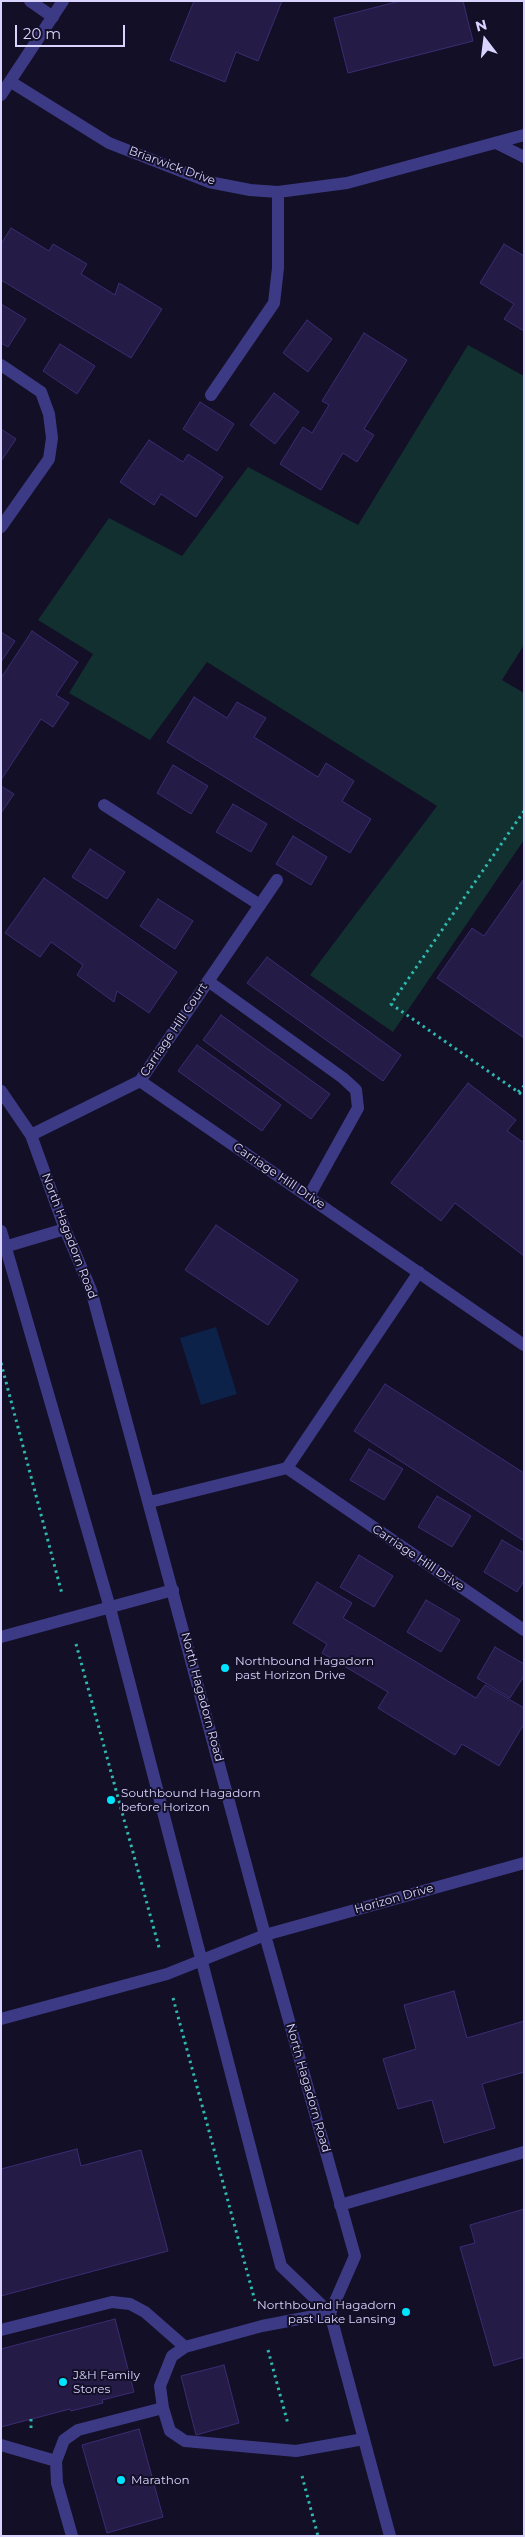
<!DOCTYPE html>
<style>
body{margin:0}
#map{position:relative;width:525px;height:2537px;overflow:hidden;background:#130f26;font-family:Montserrat,sans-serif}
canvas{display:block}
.frame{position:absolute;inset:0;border:2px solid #d9d4ff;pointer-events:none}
.north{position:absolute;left:460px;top:15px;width:50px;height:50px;-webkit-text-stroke:4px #130f26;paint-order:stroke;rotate:345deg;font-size:14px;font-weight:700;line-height:20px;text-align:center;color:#d9d4ff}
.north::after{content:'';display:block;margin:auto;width:18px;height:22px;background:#d9d4ff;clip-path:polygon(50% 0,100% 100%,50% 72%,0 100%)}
.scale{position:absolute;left:15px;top:25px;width:110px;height:22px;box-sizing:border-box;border:2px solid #d9d4ff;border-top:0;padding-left:6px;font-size:15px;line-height:18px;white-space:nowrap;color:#d9d4ff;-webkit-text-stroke:4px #130f26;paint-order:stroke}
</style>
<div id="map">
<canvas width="525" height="2537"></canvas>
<div class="frame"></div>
<div class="north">N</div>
<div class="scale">20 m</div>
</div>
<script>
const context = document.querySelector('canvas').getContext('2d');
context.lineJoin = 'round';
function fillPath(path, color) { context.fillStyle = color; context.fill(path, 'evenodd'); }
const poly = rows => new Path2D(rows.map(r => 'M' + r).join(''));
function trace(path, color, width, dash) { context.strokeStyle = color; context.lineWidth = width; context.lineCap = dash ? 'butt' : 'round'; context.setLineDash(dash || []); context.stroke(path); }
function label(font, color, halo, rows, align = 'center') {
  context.font = font + ' Montserrat,sans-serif'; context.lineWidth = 4; context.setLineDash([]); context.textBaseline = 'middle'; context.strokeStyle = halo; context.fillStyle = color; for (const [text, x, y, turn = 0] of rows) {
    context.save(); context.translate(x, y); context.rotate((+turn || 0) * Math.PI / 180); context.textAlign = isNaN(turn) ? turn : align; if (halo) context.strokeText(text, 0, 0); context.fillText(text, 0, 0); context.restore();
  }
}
fillPath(poly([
 [468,345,524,376,524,645,502,680,524,693,524,840,393,1032,310,975,437,806,207,662,150,740,69,693,93,654,38,620,109,518,182,556,248,467,358,525]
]), '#12302f');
fillPath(poly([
 [216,1327,237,1394,201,1405,180,1338]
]), '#0c2248');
const building = poly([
 [194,1,282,1,258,61,236,52,225,82,170,60,194,1],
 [400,1,463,1,473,41,348,73,334,18,400,1],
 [11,228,49,251,53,244,87,264,81,274,115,295,119,283,162,309,131,358,1,280,1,244,11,228],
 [504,244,524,256,524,331,504,319,514,304,480,283,504,244],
 [1,304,26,319,8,347,1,343,1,304],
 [307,320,332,339,308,372,283,353,307,320],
 [364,333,407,360,364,429,374,435,357,462,343,453,321,490,280,464,303,427,312,433,329,405,322,401,364,333],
 [60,344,95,366,77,394,43,371,60,344],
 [274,393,299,412,275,444,250,425,274,393],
 [200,402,234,424,217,451,183,429,200,402],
 [1,429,16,439,1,461,1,429],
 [149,440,183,462,188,454,223,477,196,517,161,494,154,505,120,482,149,440],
 [32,631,78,662,56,695,69,703,53,727,41,719,1,780,1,678,32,631],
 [1,632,15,641,1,662,1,632],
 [194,697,227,718,237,702,266,718,254,737,318,777,326,763,354,781,342,801,371,819,350,853,167,742,194,697],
 [173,765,208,786,191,814,157,793,173,765],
 [1,786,14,794,1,813,1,786],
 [233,804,267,824,251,852,216,832,233,804],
 [293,836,327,857,311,885,276,864,293,836],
 [90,849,125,872,107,899,72,877,90,849],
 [44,878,177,972,149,1013,117,991,114,1002,77,975,83,965,51,942,40,957,5,933,44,878],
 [524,879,524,1038,437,978,472,928,484,936,524,879],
 [158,899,193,921,175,949,140,926,158,899],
 [267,957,401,1055,383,1081,247,983,267,957],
 [221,1015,330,1094,311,1119,203,1040,221,1015],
 [197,1045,281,1105,262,1131,178,1071,197,1045],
 [468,1083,516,1120,507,1131,524,1143,524,1256,455,1203,441,1221,391,1183,468,1083],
 [216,1225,298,1280,268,1325,185,1270,216,1225],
 [385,1384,524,1473,524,1541,354,1431,385,1384],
 [369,1449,403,1469,384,1500,350,1480,369,1449],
 [437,1496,471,1516,452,1547,418,1527,437,1496],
 [502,1540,524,1553,524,1581,517,1592,484,1572,502,1540],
 [359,1555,393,1576,374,1607,340,1587,359,1555],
 [317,1582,352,1603,343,1618,476,1698,485,1685,524,1708,524,1724,499,1766,462,1744,455,1755,378,1708,388,1692,322,1653,327,1644,293,1623,317,1582],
 [426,1600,460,1620,441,1652,407,1632,426,1600],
 [495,1647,524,1664,524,1676,510,1698,477,1678,495,1647],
 [454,1991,467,2038,524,2021,524,2072,482,2084,495,2128,444,2143,432,2100,398,2109,383,2059,416,2049,404,2005,454,1991],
 [77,2149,81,2166,141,2150,168,2251,1,2296,1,2169,77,2149],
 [524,2209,524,2357,494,2366,460,2247,475,2243,470,2225,524,2209],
 [115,2319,134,2392,102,2400,103,2403,71,2411,70,2409,1,2427,1,2349,115,2319],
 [224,2365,239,2423,196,2435,181,2376,224,2365],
 [139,2429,163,2517,107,2533,82,2445,139,2429]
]);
fillPath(building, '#241b47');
trace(building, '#3b2d73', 1);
trace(poly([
 [524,811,391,1004,524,1096],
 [518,1092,524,1086],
 [1,1363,62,1594],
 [76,1644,160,1951],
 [173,1998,255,2301],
 [268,2350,288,2424],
 [31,2428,31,2419],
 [302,2476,318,2536]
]), '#2fb8b0', 3, [2.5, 4]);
trace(poly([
 [104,805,260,905],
 [208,981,343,1078,356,1090,358,1108,309,1196],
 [1,1248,65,1229],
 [1,1637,173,1590],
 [1,2019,167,1974,265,1935],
 [340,2205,524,2152],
 [330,2313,262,2326,185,2347,172,2356,160,2386,163,2408,170,2431,185,2441,296,2451,364,2439],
 [1,2330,112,2302,130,2304,145,2312,185,2347],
 [1,2445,56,2461],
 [72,2536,57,2483,56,2461,64,2440,78,2430,163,2408]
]), '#3d3a85', 12);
trace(poly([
 [30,1,53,17],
 [11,82,109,143,209,182,250,190,278,192,347,183,524,135],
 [1,95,63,1],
 [496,143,524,157],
 [1,365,41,392,49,414,52,438,49,459,1,527],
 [211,395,274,303,278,268,278,192],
 [140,1081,524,1345],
 [1,1091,31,1135,65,1229,91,1290,265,1935,355,2256,330,2313],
 [31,1135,140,1081,277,880],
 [1,1231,110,1608,281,2266,330,2313,390,2536],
 [287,1468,419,1272],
 [150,1502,287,1468,524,1630],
 [265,1935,524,1863]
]), '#3d3a85', 12);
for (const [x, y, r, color] of [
 [225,1668,5,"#00e5ff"],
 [111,1800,5,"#00e5ff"],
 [406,2312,5,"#00e5ff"],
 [63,2382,5,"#00e5ff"],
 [121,2480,5,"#00e5ff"]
]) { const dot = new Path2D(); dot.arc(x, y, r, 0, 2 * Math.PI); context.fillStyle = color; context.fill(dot); trace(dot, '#130f26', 2); }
label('12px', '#d9d4ff', '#130f26', [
 ["Briarwick Drive",172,166,20],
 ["Carriage Hill Court",174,1030,-56],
 ["Carriage Hill Drive",279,1176,34],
 ["North Hagadorn Road",69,1236,69],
 ["Carriage Hill Drive",418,1558,34],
 ["North Hagadorn Road",202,1697,75],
 ["Horizon Drive",394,1899,-16],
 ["North Hagadorn Road",308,2088,74]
]);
label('12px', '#d9d4ff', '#130f26', [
 ["Northbound Hagadorn",235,1661],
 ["past Horizon Drive",235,1675],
 ["Southbound Hagadorn",121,1793],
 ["before Horizon",121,1807],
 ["Northbound Hagadorn",396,2305,"right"],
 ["past Lake Lansing",396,2319,"right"],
 ["J&H Family",73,2375],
 ["Stores",73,2389],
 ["Marathon",131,2480]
], 'left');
</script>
